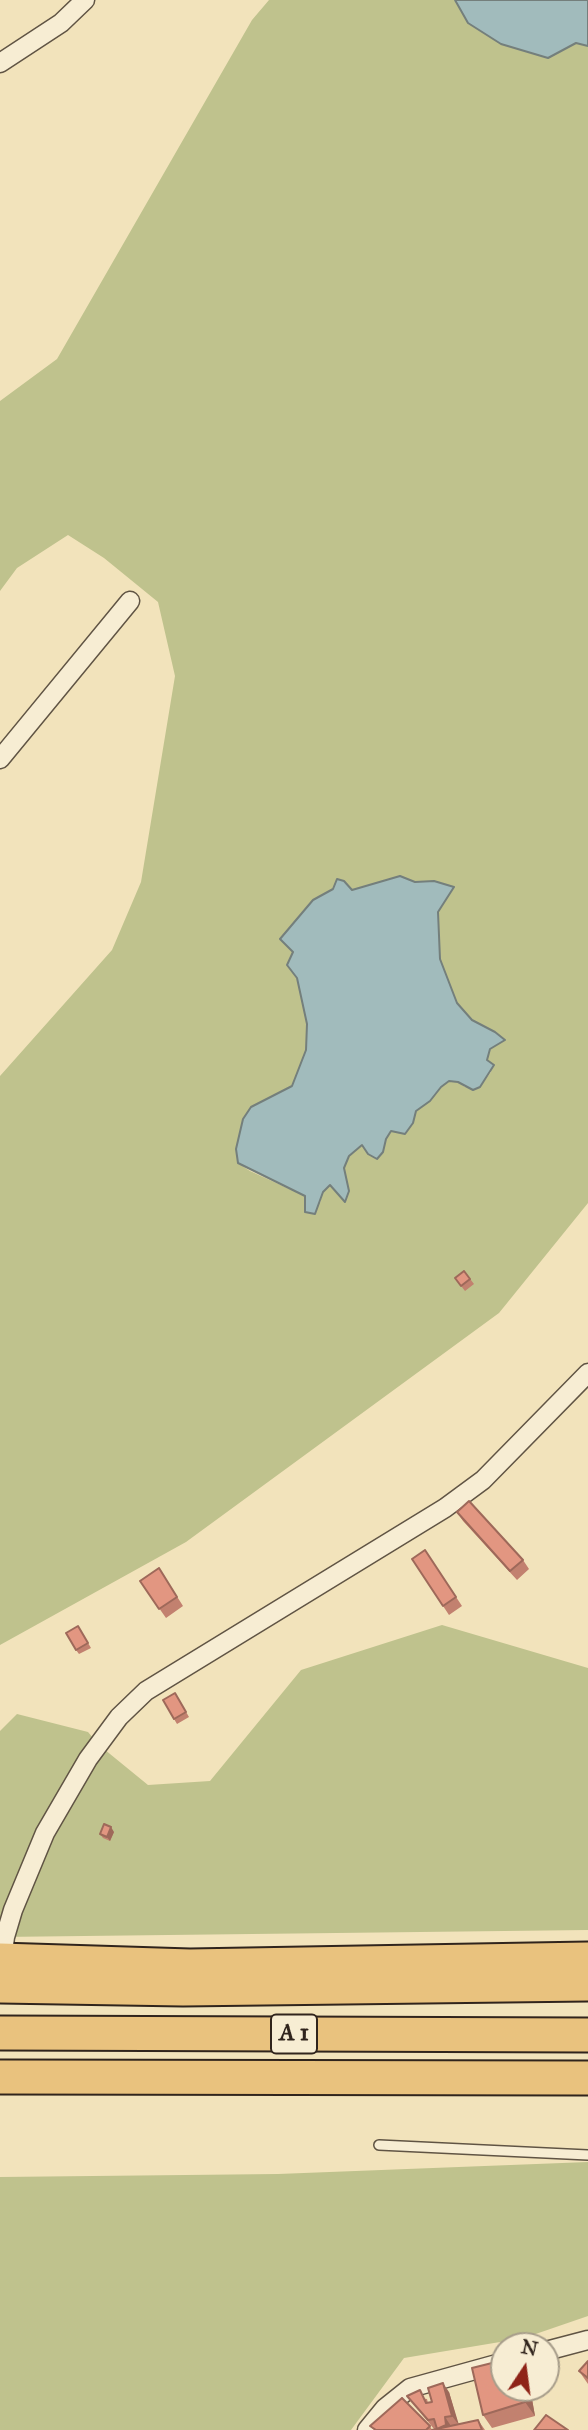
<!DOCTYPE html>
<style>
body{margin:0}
#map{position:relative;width:588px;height:2430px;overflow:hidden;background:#f2e3bb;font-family:"IM FELL Great Primer",serif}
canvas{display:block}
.north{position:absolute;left:490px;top:2332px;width:70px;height:70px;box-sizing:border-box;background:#f7edd3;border:2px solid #a79d8a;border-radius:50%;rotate:13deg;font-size:19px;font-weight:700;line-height:28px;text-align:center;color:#30241c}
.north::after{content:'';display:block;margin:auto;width:24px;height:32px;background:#8f2418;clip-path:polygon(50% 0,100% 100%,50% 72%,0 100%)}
</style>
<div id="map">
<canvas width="588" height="2430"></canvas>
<div class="north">N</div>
</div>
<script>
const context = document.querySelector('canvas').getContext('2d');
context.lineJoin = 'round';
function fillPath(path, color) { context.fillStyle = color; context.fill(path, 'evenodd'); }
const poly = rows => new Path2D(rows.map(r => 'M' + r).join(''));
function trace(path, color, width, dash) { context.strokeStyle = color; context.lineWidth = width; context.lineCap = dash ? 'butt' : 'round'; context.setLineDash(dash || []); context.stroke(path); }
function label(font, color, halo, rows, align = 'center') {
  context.font = font + ' "IM FELL Great Primer",serif'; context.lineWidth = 6; context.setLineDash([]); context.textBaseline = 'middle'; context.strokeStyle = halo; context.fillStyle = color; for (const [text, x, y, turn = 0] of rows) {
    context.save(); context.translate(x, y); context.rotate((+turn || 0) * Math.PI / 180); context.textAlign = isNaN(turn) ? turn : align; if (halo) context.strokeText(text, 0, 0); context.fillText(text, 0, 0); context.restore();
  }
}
fillPath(poly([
 [269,0,455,0,468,23,548,57,576,43,588,46,588,1203,499,1313,186,1542,0,1645,0,1076,112,950,141,882,175,676,158,602,104,558,68,535,17,568,0,591,0,401,57,359,252,20],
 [400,876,415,882,434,881,454,887,438,911,440,959,457,1003,472,1020,495,1032,487,1061,491,1072,480,1087,465,1087,458,1082,449,1081,441,1087,430,1101,416,1111,413,1123,391,1130,386,1139,383,1152,362,1145,349,1155,344,1168,349,1191,337,1193,330,1185,323,1192,320,1203,250,1171,238,1163,236,1149,243,1119,251,1107,292,1086,306,1050,307,1024,297,978,287,965,293,952,281,939,313,900,333,889,351,890],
 [442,1625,588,1668,588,1930,0,1937,0,1731,17,1714,88,1732,99,1745,148,1785,210,1781,301,1670],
 [588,2162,588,2316,524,2338,404,2358,351,2430,0,2430,0,2177,278,2174]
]), '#bfc28d');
const water = poly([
 [455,0,588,0,588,46,576,43,548,58,501,44,468,23,455,0],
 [400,876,415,882,434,881,454,887,438,912,440,959,457,1003,472,1020,495,1032,505,1040,490,1049,487,1060,494,1065,480,1087,473,1090,458,1082,449,1081,441,1087,430,1101,416,1111,413,1123,405,1134,391,1131,386,1139,383,1152,377,1159,368,1154,362,1145,349,1156,344,1168,349,1191,345,1202,330,1185,323,1192,315,1214,305,1212,305,1196,238,1163,236,1149,243,1119,251,1107,292,1086,306,1050,307,1024,297,978,287,965,293,952,280,939,313,900,333,889,337,879,344,881,352,890,400,876]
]);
fillPath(water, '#a1bbbc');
trace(water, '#747f7c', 2);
const lane = poly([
 [379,2145,588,2155]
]);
const street = poly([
 [0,63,61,23,85,0],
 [0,759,130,601],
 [2,1960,5,1937,13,1910,45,1833,88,1759,119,1717,146,1691,445,1508,483,1480,588,1373],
 [546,2351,588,2340],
 [367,2430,385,2408,410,2388,504,2362]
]);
const highway = poly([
 [0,1960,190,1966,588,1959],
 [0,1986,183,1989,588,1984],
 [0,2033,588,2035],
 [0,2077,588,2078]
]);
trace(lane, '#605444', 12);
trace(street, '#605444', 21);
trace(highway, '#30241c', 37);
trace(lane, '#f7edd3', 9);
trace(street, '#f7edd3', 18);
trace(highway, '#e9c27e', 33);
fillPath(poly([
 [464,1271,474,1284,465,1291,455,1278],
 [457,1512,523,1560,529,1569,517,1580,463,1521],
 [425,1550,462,1606,449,1615,412,1559],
 [159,1568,183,1606,166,1618,140,1581],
 [81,1631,91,1648,79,1654,76,1650],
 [178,1698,189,1717,177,1724,174,1719],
 [114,1832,110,1841,103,1838,100,1834],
 [588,2361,588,2384,579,2371],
 [504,2388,530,2388,535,2416,492,2428,483,2415],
 [449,2392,458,2424,478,2420,485,2430,374,2430,370,2426,430,2426,432,2430,434,2429,407,2396,427,2399,428,2403,432,2402]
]), '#c2816f');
fillPath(poly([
 [111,1827,114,1832,110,1841,107,1837],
 [443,2383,449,2392,459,2425,452,2416],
 [523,2388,530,2388,535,2416,525,2402],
 [445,2417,451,2426,449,2430,446,2425]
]), '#9e695a');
const building = poly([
 [464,1271,470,1279,461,1286,455,1278,464,1271],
 [469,1501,523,1560,510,1571,457,1512,469,1501],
 [425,1550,456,1597,443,1606,412,1559,425,1550],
 [159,1568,177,1597,159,1609,140,1581,159,1568],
 [78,1626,88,1643,76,1650,66,1633,78,1626],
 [175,1693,186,1712,174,1719,163,1700,175,1693],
 [104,1824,111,1827,107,1837,100,1834,104,1824],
 [504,2360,504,2388,523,2388,525,2402,483,2415,472,2368,504,2360],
 [588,2361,588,2378,579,2371,588,2361],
 [443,2383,452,2416,445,2417,446,2425,437,2429,434,2419,428,2420,407,2396,420,2390,426,2403,432,2402,428,2388,443,2383],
 [402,2398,430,2426,426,2430,376,2430,370,2426,402,2398],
 [546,2415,568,2430,534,2430,546,2415],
 [478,2420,482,2430,432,2430,478,2420]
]);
fillPath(building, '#e29681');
trace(building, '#9e695a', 2);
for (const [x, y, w] of [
 [294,2034,46]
]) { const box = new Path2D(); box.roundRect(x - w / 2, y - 19.5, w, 39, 5); context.fillStyle = '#f7edd3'; context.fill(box); trace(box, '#30241c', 2); }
label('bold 23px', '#30241c', null, [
 ["A 1",294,2034]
]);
</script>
